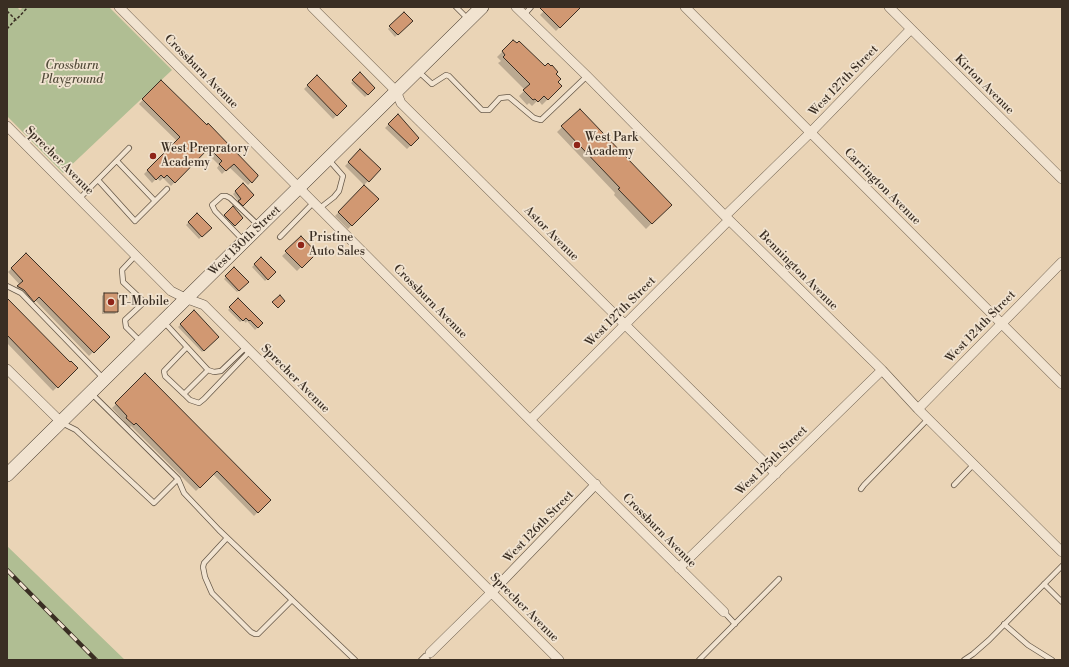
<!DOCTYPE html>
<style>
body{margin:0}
#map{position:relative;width:1069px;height:667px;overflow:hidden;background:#ead4b6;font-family:"Libre Bodoni",serif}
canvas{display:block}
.frame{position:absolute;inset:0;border:8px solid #3a2e23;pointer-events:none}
</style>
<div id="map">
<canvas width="1069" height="667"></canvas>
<div class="frame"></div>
</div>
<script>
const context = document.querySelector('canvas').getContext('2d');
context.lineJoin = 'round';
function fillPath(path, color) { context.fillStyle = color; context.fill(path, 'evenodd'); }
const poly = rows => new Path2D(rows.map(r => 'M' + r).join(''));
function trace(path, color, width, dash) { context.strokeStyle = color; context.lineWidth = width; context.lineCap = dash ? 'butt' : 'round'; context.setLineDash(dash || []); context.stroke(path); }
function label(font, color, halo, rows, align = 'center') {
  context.font = font + ' "Libre Bodoni",serif'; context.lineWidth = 3.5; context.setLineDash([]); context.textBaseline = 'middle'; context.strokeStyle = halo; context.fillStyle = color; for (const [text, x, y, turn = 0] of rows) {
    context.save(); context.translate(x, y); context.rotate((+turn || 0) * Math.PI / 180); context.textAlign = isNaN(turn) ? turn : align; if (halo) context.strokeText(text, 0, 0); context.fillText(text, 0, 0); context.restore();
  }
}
fillPath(poly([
 [7,7,17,7,20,10,23,7,109,7,172,70,63,173,7,116],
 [7,546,125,660,7,660]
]), '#b0be93');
fillPath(poly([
 [548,7,577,7,578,8,556,31,540,15],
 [404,13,411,21,395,37,388,29],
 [513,41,545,68,555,74,556,82,561,86,542,105,538,100,532,106,529,103,527,105,519,96,525,90,498,63,501,61,497,57],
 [360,74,374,88,365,97,351,83],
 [317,76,346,106,333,119,304,89],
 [161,81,257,176,248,185,229,167,222,174,217,168,219,165,205,151,171,186,163,178,160,181,157,178,152,183,144,174,177,141,139,104],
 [580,110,670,205,646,229,614,195,615,193,557,132],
 [397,116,418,138,407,149,385,128],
 [360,150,380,169,364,185,345,166],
 [243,184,253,195,240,207,237,204,239,202,233,194],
 [364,186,377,199,348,229,335,216],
 [233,208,242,218,232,228,223,218],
 [197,214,210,228,199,239,186,225],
 [301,238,315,253,297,271,282,256],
 [26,254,108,337,89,356,35,300,30,305,14,290,20,285,8,272],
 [261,258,274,272,265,281,252,267],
 [234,269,247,282,237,292,224,279],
 [104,294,117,311,115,314,102,314,102,296],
 [7,298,9,300,8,301,70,364,76,368,53,391,7,343],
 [238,300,262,323,255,330,247,321,246,323,243,320,240,322,228,310],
 [194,312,218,337,202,352,178,327],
 [145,375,270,500,254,516,213,474,196,491,131,426,129,428,123,422,124,421,112,408]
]), '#0003');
const building = poly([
 [539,7,581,7,560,28,539,7],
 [404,12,413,21,398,35,389,26,404,12],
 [513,40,517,43,519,41,545,66,548,63,551,66,552,65,558,72,556,74,561,79,558,82,562,86,548,100,544,96,538,102,535,99,533,100,523,90,530,84,503,57,505,55,502,51,513,40],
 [360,72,375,88,368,95,352,80,360,72],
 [317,75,347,106,337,116,307,85,317,75],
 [161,80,207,125,208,123,258,175,258,176,252,183,234,164,226,171,219,164,222,161,209,148,175,183,167,175,164,178,161,175,156,180,147,170,180,137,142,99,161,80],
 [580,109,672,205,652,224,618,189,620,188,561,126,580,109],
 [398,114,419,138,411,146,388,124,398,114],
 [360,149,381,169,369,182,348,162,360,149],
 [243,183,254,195,243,206,238,201,241,199,235,191,243,183],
 [364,185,379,199,352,226,338,212,364,185],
 [233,206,243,218,235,226,224,215,233,206],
 [197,213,212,228,202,237,188,222,197,213],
 [301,236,317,253,302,268,285,251,301,236],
 [26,253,110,337,94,353,39,297,34,302,24,290,17,286,23,281,11,268,26,253],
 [261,257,276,272,268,280,254,264,261,257],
 [234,267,249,282,239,291,225,276,234,267],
 [104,293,118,293,118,312,104,312,104,293],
 [280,295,285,301,278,308,272,302,280,295],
 [7,298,70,362,71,361,78,368,58,388,7,335,7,298],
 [238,298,263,323,258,328,250,320,249,321,246,318,243,321,229,307,238,298],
 [194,310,219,337,204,351,180,324,194,310],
 [145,373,271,500,258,513,217,471,200,488,136,423,134,425,126,418,127,416,115,403,145,373]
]);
fillPath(building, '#d19872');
trace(building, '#3a2e23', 1);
const service = poly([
 [456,7,468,19],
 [524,15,531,7],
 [418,71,432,84,446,75,449,76,482,110,489,110,500,98,509,97,534,118,541,120,587,76],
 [98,180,135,221,155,201,117,161],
 [79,199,129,148],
 [155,201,167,189],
 [320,208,334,197,339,191,343,176,329,160],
 [280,237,314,202],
 [243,240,215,211,212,205,222,196,226,196,230,198,258,225],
 [136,255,122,270,123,282,142,300,143,303,125,320,126,327,141,342],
 [7,286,21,293,103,378],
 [164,322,208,370,214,372,221,371,246,347],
 [187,347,164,371,165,376,184,394,208,370],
 [92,394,178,479,184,493,219,530,355,660],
 [184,394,190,400,199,403,204,399,250,351],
 [62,423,76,430,154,503,178,479],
 [954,485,974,464],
 [861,489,864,485,928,419],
 [227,538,204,563,203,567,205,577,212,593,251,632,255,634,258,634,292,600],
 [1044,584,1062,602],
 [724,612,735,624],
 [1004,624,1028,645,1052,660],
 [421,660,425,656,428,660],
 [699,660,779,579],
 [964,660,973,654,989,640,1062,566]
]);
const minor = poly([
 [119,7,530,420,724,612],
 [312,7,396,91,401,103,776,474],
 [516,7,587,76,725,216,882,370,918,409,1062,552],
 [685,7,1062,384],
 [889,7,1062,179],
 [7,126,171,291,185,298,204,305,559,660],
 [725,216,810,133,911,29],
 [7,369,61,422],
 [918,409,1062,262],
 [530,420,729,220],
 [679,568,882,370],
 [430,653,492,592,596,484]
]);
const secondary = poly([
 [7,475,482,7]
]);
trace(service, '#665848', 6);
trace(minor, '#665848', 10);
trace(secondary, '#3a2e23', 14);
trace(poly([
 [7,11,16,20,28,7],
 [7,29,15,20]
]), '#3a2e23', 1.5, [3, 2]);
trace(service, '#f1e3d0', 4.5);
trace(minor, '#f1e3d0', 9);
trace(secondary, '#f1e3d0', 13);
const rail = poly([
 [7,570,96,660]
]);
trace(rail, '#3a2e23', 4.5);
trace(rail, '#f1e3d0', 3, [9]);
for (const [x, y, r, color] of [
 [577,145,4,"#8f2418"],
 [153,156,4,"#8f2418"],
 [301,245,4,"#8f2418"],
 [111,302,4,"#8f2418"]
]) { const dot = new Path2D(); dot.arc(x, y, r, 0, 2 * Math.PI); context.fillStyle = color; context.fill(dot); trace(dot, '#f1e3d0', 1.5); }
label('italic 12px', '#524b39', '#f1e3d0', [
 ["Crossburn",72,66],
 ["Playground",72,80]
]);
label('12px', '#3a2e23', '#f1e3d0', [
 ["Crossburn Avenue",201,72,45],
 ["West 127th Street",844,81,-46],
 ["Kirton Avenue",984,85,45],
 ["Sprecher Avenue",59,161,45],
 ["Carrington Avenue",882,187,45],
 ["Astor Avenue",551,234,45],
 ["West 130th Street",245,241,-44],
 ["Bennington Avenue",798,271,45],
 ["Crossburn Avenue",430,302,45],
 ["West 127th Street",621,312,-45],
 ["West 124th Street",981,327,-46],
 ["Sprecher Avenue",295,379,45],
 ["West 125th Street",772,461,-44],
 ["West 126th Street",539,527,-46],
 ["Crossburn Avenue",659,531,45],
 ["Sprecher Avenue",524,608,45]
]);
label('12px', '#3a2e23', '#f1e3d0', [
 ["West Park",585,138],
 ["Academy",585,152],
 ["West Prepratory",161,149],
 ["Academy",161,163],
 ["Pristine",309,238],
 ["Auto Sales",309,252],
 ["T-Mobile",119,302]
], 'left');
</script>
